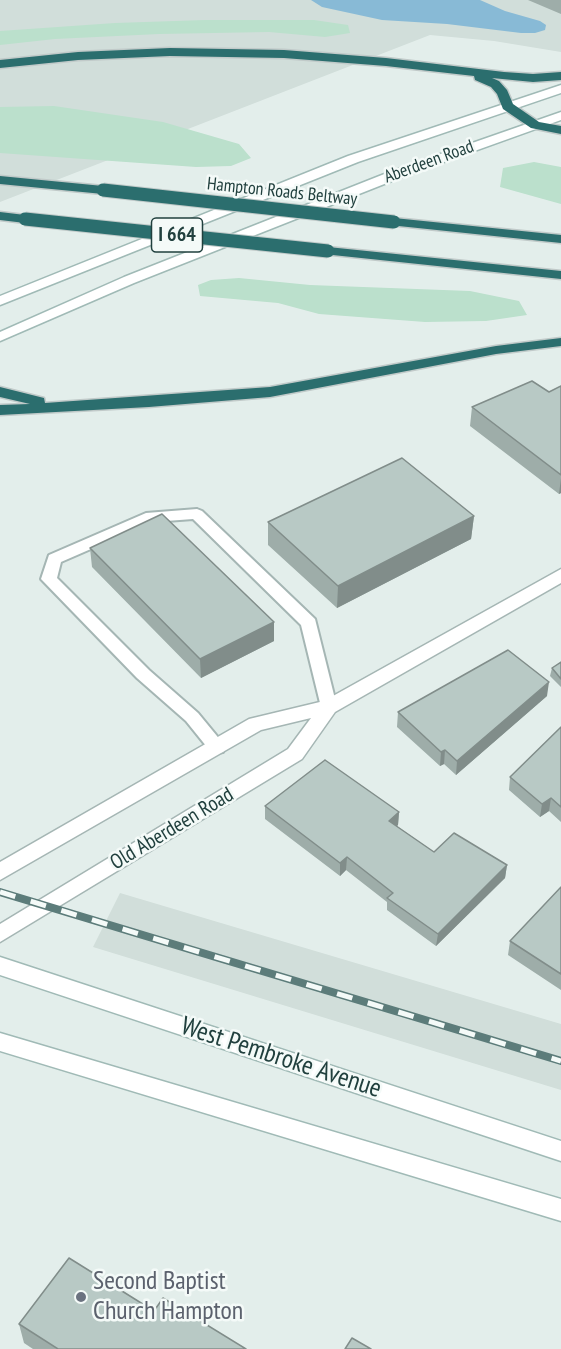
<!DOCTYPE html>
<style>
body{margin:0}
canvas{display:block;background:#e3eeeb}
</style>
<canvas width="561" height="1349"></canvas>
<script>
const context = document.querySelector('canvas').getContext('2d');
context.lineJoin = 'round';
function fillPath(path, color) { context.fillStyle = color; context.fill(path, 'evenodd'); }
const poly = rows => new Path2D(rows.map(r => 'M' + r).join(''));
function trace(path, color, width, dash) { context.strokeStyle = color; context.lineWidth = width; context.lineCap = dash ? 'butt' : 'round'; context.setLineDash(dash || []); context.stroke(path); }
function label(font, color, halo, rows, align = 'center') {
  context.font = font + ' "PT Sans Narrow",sans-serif'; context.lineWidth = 5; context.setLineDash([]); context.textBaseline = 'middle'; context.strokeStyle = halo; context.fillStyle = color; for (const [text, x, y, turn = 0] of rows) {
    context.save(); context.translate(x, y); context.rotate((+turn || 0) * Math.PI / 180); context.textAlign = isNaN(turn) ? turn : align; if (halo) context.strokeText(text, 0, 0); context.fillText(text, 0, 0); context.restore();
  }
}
fillPath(poly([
 [0,0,561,0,561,52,494,41,430,35,0,202],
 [120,893,561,1024,561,1090,93,947]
]), '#d1deda');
fillPath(poly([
 [205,20,314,20,348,25,350,33,325,37,269,32,159,34,55,39,0,45,0,31,115,23],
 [54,106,163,122,239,144,251,158,231,166,196,167,0,153,0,107],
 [534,162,561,167,561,204,500,187,503,168],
 [239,278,310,285,470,291,519,301,527,315,486,321,425,322,319,314,278,303,200,296,198,285,211,280]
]), '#bbe0cc');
fillPath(poly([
 [311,0,480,0,505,11,540,21,546,25,545,30,535,33,521,33,447,24,382,20,322,7]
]), '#88bad6');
const service = poly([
 [197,509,202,511,315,619,337,707,335,711,323,711,321,707,301,625,193,519,153,522,61,562,57,578,149,670,198,713,226,747,223,752,217,753,211,752,186,721,137,678,41,579,49,555,146,513,197,509]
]);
const minor = poly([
 [561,569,561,583,335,712,302,759,0,942,0,924,288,749,311,718,261,730,0,880,0,862,249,719,324,701,561,569]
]);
const secondary = poly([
 [561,85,561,93,358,162,0,305,0,296,348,156,561,85],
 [561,112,561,120,402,177,134,283,0,341,0,332,124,277,392,171,561,112],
 [0,957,561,1141,561,1161,0,975,0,957],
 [0,1033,561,1199,561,1221,0,1051,0,1033]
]);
const motorway = poly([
 [170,48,284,50,386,58,504,72,533,74,561,72,561,80,533,82,492,78,499,81,507,90,513,104,539,122,561,126,561,134,531,128,503,109,497,94,491,87,475,80,474,76,386,66,284,58,170,56,78,60,0,68,0,60,78,52,170,48],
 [0,176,103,186,110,190,103,194,0,184,0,176],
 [0,212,25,215,32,219,25,223,0,220,0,212],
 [394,218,561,235,561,243,389,225,387,222,389,219,394,218],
 [328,247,561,271,561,279,323,254,321,251,328,247],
 [561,338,561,346,496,354,270,397,149,407,0,415,0,405,30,404,0,397,0,387,44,398,45,403,270,387,496,346,561,338]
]);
trace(service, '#a5b6b4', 4);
trace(minor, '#a5b6b4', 3);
trace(secondary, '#a0bab6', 3);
trace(motorway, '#c1cac9', 3);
fillPath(service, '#fff');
fillPath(minor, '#fff');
fillPath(secondary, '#fff');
fillPath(motorway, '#2b6e6e');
const rail = poly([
 [0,892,561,1061]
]);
trace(rail, '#5c7c7a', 8);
trace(rail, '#f4faf8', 5, [16]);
const motorwayBridge = poly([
 [103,190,394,222],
 [25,219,328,251]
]);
trace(motorwayBridge, '#c1cac9', 15, []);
trace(motorwayBridge, '#2b6e6e', 13);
fillPath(poly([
 [528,0,561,0,561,14],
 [561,386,561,493,559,494,470,426,472,407,549,392],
 [474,516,471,539,337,608,268,545,268,522],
 [90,548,274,622,274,641,201,678,92,567],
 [561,662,561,687,550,676,552,668],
 [547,696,456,775,444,764,440,766,397,727,398,712],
 [561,727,561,822,549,811,540,817,509,790,510,777],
 [265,806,399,812,398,825,397,826,434,852,507,865,505,878,436,946,387,910,387,902,346,870,340,876,265,819],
 [561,887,561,990,508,955,510,941],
 [154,1311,246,1349,33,1349,24,1343,19,1324]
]), '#9eada9');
fillPath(poly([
 [561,478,561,493,559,494],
 [474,516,471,539,337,608,338,586],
 [274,622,274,641,201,678,200,659],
 [549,682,547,696,456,775,457,761],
 [445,750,444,764,440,766,441,752],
 [551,798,549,811,540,817,542,804],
 [399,812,398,825,389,833,389,821],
 [347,857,346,870,340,876,340,863],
 [507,865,505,878,436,946,438,934]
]), '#818d8a');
const building = poly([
 [532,381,549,392,561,386,561,475,472,407,532,381],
 [402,458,474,516,338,586,268,522,402,458],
 [162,514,274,622,200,659,90,548,162,514],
 [508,650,549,682,457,761,445,750,441,752,398,712,508,650],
 [561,662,561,679,552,668,561,662],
 [561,727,561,807,551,798,542,804,510,777,561,727],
 [325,760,399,812,389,821,434,852,454,833,507,865,438,934,387,898,393,893,347,857,340,863,265,806,325,760],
 [561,887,561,974,510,941,561,887],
 [69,1258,154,1311,163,1298,246,1349,58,1349,19,1324,69,1258],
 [352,1338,371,1349,345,1349,352,1338]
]);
fillPath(building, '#b8c9c5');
trace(building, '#818d8a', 1.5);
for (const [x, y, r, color] of [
 [81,1297,6,"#6b7280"]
]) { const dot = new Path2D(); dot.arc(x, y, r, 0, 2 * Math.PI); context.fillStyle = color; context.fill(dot); trace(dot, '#f4faf8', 2); }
label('18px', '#21403e', '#f4faf8', [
 ["Aberdeen Road",429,162,-20],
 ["Hampton Roads Beltway",282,192,6]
]);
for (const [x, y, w] of [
 [177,235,51]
]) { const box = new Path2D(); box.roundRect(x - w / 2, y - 17, w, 34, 4.5); context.fillStyle = '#f4faf8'; context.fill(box); trace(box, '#21403e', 1.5); }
label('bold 20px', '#21403e', null, [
 ["I 664",177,235]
]);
label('21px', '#21403e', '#f4faf8', [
 ["Old Aberdeen Road",172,829,-31]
]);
label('26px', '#21403e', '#f4faf8', [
 ["West Pembroke Avenue",281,1058,18]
]);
label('26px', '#5b616d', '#f4faf8', [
 ["Second Baptist",93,1282],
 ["Church Hampton",93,1312]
], 'left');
</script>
